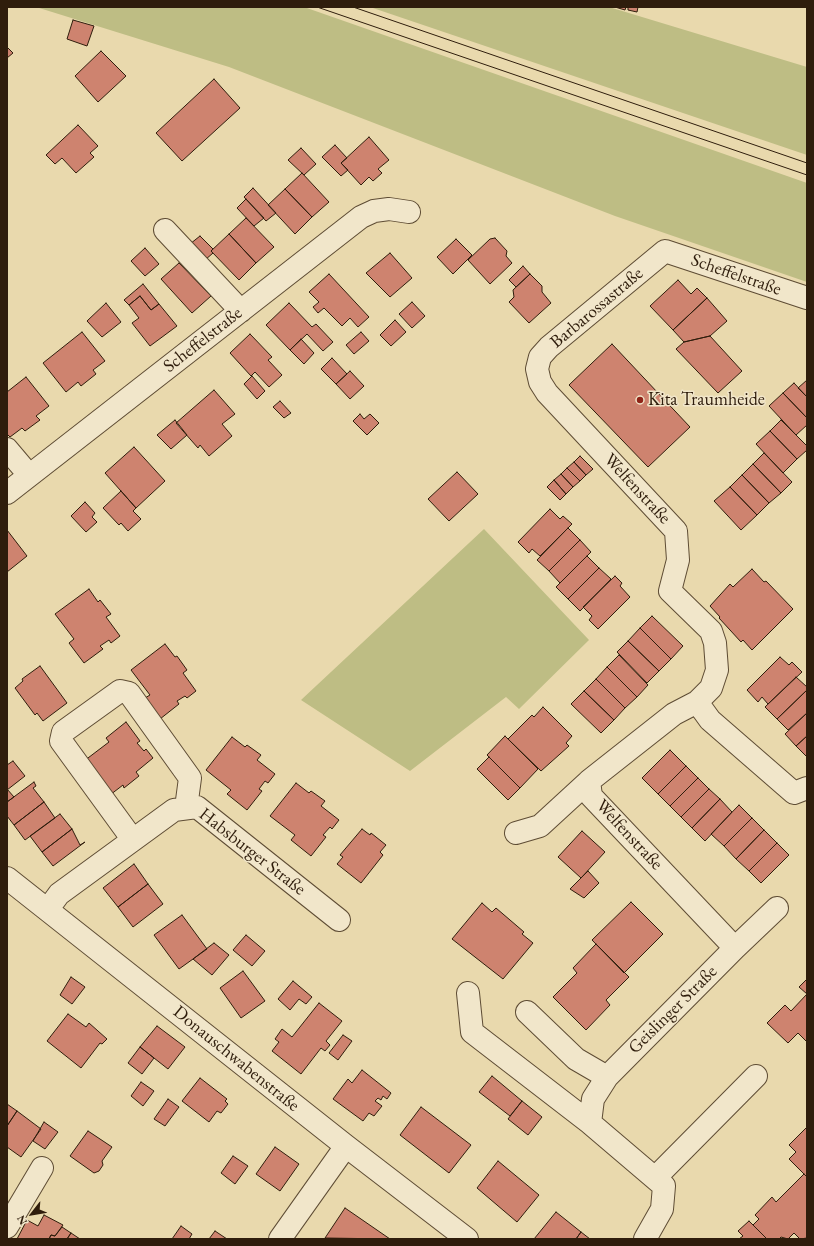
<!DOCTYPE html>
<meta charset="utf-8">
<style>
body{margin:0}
#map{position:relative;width:814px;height:1246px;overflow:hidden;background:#e9d9ad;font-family:"EB Garamond",serif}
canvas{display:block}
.frame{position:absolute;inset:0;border:8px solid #2f1d0c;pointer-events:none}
.north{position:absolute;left:12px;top:1194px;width:40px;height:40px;-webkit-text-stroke:3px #f1e6ca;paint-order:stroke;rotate:239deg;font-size:11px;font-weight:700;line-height:16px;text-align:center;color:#2f1d0c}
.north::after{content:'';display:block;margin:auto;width:14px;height:18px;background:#2f1d0c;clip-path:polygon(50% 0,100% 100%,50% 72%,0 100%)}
</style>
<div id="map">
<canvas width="814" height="1246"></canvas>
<div class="frame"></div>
<div class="north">N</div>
</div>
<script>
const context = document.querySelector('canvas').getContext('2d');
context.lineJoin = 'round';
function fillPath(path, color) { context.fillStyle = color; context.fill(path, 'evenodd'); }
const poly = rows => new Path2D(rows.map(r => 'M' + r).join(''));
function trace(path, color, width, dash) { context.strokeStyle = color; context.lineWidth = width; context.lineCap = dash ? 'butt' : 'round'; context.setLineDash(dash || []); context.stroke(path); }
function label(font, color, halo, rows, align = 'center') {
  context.font = font + ' "EB Garamond",serif'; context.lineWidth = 3; context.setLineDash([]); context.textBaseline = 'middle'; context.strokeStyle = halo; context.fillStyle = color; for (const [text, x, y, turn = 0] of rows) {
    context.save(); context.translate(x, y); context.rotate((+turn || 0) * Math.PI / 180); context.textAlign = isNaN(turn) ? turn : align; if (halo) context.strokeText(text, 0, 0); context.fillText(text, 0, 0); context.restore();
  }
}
fillPath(poly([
 [36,7,304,7,807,183,807,282,615,216,229,67],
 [370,7,609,7,807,67,807,155],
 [484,529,589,640,519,709,506,697,410,771,301,700]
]), '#bebd84');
const building = poly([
 [615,7,626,7,625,10,615,7],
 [628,7,638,7,637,12,628,10,628,7],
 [73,20,94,26,87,46,67,39,73,20],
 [7,47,13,53,7,58,7,47],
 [101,51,126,76,98,102,75,76,101,51],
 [214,79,240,108,182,161,156,133,214,79],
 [78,125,98,146,90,153,94,157,76,173,62,158,55,164,46,155,78,125],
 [369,137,389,160,378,169,382,173,373,181,369,177,361,185,341,163,369,137],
 [335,145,347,158,341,163,348,170,341,176,322,157,335,145],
 [301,148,316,164,304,175,288,160,301,148],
 [302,173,329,202,312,217,285,189,302,173],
 [253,188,276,213,266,221,244,197,253,188],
 [285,189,312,217,295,234,268,205,285,189],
 [246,199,264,218,254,226,237,208,246,199],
 [246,218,274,247,256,263,229,234,246,218],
 [229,234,256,263,239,280,211,251,229,234],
 [200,236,213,249,211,251,213,253,205,260,190,244,200,236],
 [495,238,507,251,506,256,512,263,490,284,468,260,490,239,495,238],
 [456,239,472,255,453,274,437,257,456,239],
 [145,248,159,264,145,276,131,261,145,248],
 [390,253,412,278,390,297,366,273,390,253],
 [179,263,211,296,192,313,161,279,179,263],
 [523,266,530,274,516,287,509,280,523,266],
 [329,274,369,317,358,327,350,318,342,326,324,308,318,313,313,307,319,302,309,292,329,274],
 [530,274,542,286,542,292,551,303,529,323,509,302,514,297,513,290,530,274],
 [678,280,691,294,697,288,707,298,673,330,650,306,678,280],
 [143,284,159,304,151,310,140,296,129,305,124,300,143,284],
 [140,296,151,310,159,304,177,326,150,346,132,323,139,318,129,305,140,296],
 [707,298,727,321,710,336,684,342,673,330,707,298],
 [412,302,425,316,412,328,399,314,412,302],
 [106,303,121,322,102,337,87,321,106,303],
 [289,303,312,327,316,324,333,342,323,351,307,334,290,350,266,325,289,303],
 [395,320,406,332,391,346,380,335,395,320],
 [82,332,105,361,93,370,96,374,81,386,78,382,66,392,43,363,82,332],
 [361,332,369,341,354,354,346,345,361,332],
 [250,334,272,357,268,360,282,375,269,387,255,372,251,376,230,353,250,334],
 [710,336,742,371,718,393,676,349,684,342,710,336],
 [301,339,314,353,304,364,290,350,301,339],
 [612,344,690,427,648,467,569,385,612,344],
 [332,358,347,374,336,384,321,369,332,358],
 [350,371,364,386,350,399,336,384,350,371],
 [252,376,265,391,257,399,244,384,252,376],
 [26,377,49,406,36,416,40,420,25,431,22,428,10,437,7,434,7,392,26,377],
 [807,380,807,397,798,388,807,380],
 [794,383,807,397,807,418,783,393,794,383],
 [214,390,235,414,222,424,232,436,209,456,200,445,198,448,176,423,214,390],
 [783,393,807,418,807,425,796,435,769,406,783,393],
 [280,401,291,413,284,418,273,407,280,401],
 [360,414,364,419,370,414,379,423,367,435,353,421,360,414],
 [175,420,187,435,171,449,157,435,175,420],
 [781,420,807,446,807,450,797,459,770,431,781,420],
 [770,431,797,459,783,473,756,444,770,431],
 [134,447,165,481,136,508,105,473,134,447],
 [764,453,792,482,781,493,753,464,764,453],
 [580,456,593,469,586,475,574,462,580,456],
 [574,462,586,475,580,481,567,468,574,462],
 [753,464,781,493,769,503,742,475,753,464],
 [567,468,580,481,573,487,561,474,567,468],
 [457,472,478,494,449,521,428,499,457,472],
 [561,474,573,487,566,494,554,480,561,474],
 [742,475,769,503,757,515,730,487,742,475],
 [554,480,566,494,560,500,547,487,554,480],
 [730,487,757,515,741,530,714,501,730,487],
 [121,491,136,508,133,511,141,519,128,531,121,523,119,525,103,508,121,491],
 [85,502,95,513,92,517,97,522,86,532,71,516,85,502],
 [550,509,560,519,563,516,572,524,540,556,532,549,529,553,518,542,550,509],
 [568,528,580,540,549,571,537,560,568,528],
 [7,530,27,556,7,572,7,530],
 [580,540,591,552,560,583,549,571,580,540],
 [587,556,599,568,568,599,556,587,587,556],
 [599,568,611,579,580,611,568,599,599,568],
 [752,569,764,582,766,581,793,609,752,650,743,640,741,642,719,618,720,617,710,606,730,584,733,587,752,569],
 [615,576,622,583,620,586,630,597,598,629,589,620,592,616,583,607,615,576],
 [89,589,98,602,100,600,111,614,106,617,120,636,111,643,109,640,100,646,103,649,84,663,69,643,74,639,55,614,89,589],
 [652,616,683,646,671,659,640,628,652,616],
 [640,628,671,659,659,671,628,641,640,628],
 [628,641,659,671,647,683,617,652,628,641],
 [165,644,175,657,177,656,187,670,183,673,196,691,187,698,185,696,177,701,179,704,160,719,145,698,150,695,131,670,165,644],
 [619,655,648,685,637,697,607,667,619,655],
 [780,657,789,665,792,662,802,672,768,704,762,697,758,702,747,690,780,657],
 [40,666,67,703,43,721,37,713,35,715,15,688,23,681,22,679,40,666],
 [607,667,637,697,625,708,596,679,607,667],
 [796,677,807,687,807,690,777,719,765,707,796,677],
 [596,679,625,708,614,720,584,691,596,679],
 [807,690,807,713,788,730,777,719,807,690],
 [584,691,614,720,601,733,571,704,584,691],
 [543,707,572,736,566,743,569,746,541,771,508,739,532,715,534,717,543,707],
 [807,713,807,736,796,746,785,734,807,713],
 [126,722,140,741,137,743,144,751,146,749,153,758,136,772,139,776,124,788,123,785,110,795,84,761,109,742,106,738,126,722],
 [505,736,538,769,520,788,487,755,505,736],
 [807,736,807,757,796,746,807,736],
 [232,737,245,747,247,745,261,755,257,760,275,774,268,783,265,781,259,789,262,791,247,810,227,794,231,790,206,770,232,737],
 [670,750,686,766,658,794,642,778,670,750],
 [489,757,520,788,508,800,477,769,489,757],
 [13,761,25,776,7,790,7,765,13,761],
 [686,766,698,778,670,806,658,794,686,766],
 [698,778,709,789,681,817,670,806,698,778],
 [34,782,36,786,33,788,44,802,14,825,7,816,7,802,34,782],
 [296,783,309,793,311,791,325,801,321,806,339,820,332,829,330,827,323,835,326,837,311,856,291,840,295,835,270,816,296,783],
 [7,789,14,797,7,802,7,789],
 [709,789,720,799,692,828,681,817,709,789],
 [720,799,732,812,705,841,692,828,720,799],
 [44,802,55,818,25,840,14,825,44,802],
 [739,805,752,818,724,846,711,834,739,805],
 [60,814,72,829,42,852,30,836,60,814],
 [752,818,764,830,736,859,724,846,752,818],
 [72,829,80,845,85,842,53,866,42,852,72,829],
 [362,829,370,835,371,833,386,845,380,852,383,855,361,883,337,864,343,857,340,855,362,829],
 [764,830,777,843,749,871,736,859,764,830],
 [582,831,605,852,581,878,558,857,582,831],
 [777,843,789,855,761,883,749,871,777,843],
 [134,864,148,884,118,907,103,888,134,864],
 [588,871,599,883,584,898,570,889,588,871],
 [148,884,163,904,133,927,118,907,148,884],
 [631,902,663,934,624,973,592,940,631,902],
 [482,903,492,912,496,908,524,932,522,934,533,943,503,979,452,939,482,903],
 [182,915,207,949,179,969,154,935,182,915],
 [246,935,265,951,252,966,233,950,246,935],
 [214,943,229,955,212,975,193,959,214,943],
 [596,944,629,977,606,1000,610,1005,586,1030,553,997,577,973,573,968,596,944],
 [243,971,265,1001,241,1018,220,988,243,971],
 [71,977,85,987,72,1004,60,995,71,977],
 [807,979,807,1042,798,1033,788,1043,767,1023,785,1005,791,1011,807,994,799,987,807,979],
 [293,981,312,997,306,1004,299,999,290,1010,278,999,293,981],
 [319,1003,342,1021,326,1041,330,1045,325,1051,321,1048,301,1074,272,1051,279,1042,275,1039,282,1029,292,1037,319,1003],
 [68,1014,86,1027,89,1023,107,1039,102,1044,100,1043,81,1068,47,1041,68,1014],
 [157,1026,185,1047,168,1069,140,1047,157,1026],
 [343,1035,352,1041,338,1060,329,1053,343,1035],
 [140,1047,154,1058,142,1074,128,1063,140,1047],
 [362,1070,391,1093,387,1099,383,1096,381,1100,378,1098,375,1101,382,1106,374,1116,369,1113,363,1121,333,1099,348,1079,352,1083,362,1070],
 [492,1076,522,1101,510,1116,479,1092,492,1076],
 [200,1078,227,1099,225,1101,228,1104,221,1113,217,1111,209,1122,182,1101,200,1078],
 [141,1082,154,1091,143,1106,131,1096,141,1082],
 [168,1099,179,1107,165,1126,154,1119,168,1099],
 [522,1101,542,1117,528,1135,508,1119,522,1101],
 [7,1104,17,1111,7,1126,7,1104],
 [421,1107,471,1145,449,1173,400,1135,421,1107],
 [17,1111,41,1129,21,1157,7,1147,7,1126,17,1111],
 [44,1122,58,1132,45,1149,33,1141,44,1122],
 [807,1127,807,1177,789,1159,796,1152,789,1145,807,1127],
 [88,1131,112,1147,102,1161,103,1165,99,1171,94,1173,70,1156,88,1131],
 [275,1147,299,1164,280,1191,256,1174,275,1147],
 [233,1156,248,1166,235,1184,221,1173,233,1156],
 [498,1161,539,1195,517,1222,477,1188,498,1161],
 [804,1174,807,1177,807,1238,800,1239,794,1233,788,1239,781,1237,779,1239,767,1239,753,1225,759,1219,755,1215,772,1197,776,1202,804,1174],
 [345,1208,390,1239,325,1238,345,1208],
 [556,1212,581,1232,576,1239,534,1239,556,1212],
 [44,1215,63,1225,55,1236,51,1235,49,1239,17,1239,27,1220,38,1226,44,1215],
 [749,1221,767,1239,739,1239,743,1236,738,1231,749,1221],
 [181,1226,192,1234,189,1239,172,1239,181,1226],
 [62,1227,71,1233,67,1239,49,1239,51,1235,55,1236,62,1227],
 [215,1231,227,1239,209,1239,215,1231],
 [581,1232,590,1239,576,1239,581,1232],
 [71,1233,80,1239,67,1239,71,1233]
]);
fillPath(building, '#ce836f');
trace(building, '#2f1d0c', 1);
const minor = poly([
 [165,230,241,311],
 [7,449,29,475],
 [7,493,361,217,374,211,389,209,409,212],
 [697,702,711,688,717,670,715,643,711,631,670,591,678,560,676,531,547,393,540,382,537,369,540,357,549,347,665,251,807,298],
 [516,833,540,826,589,781],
 [133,840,61,741,63,732,120,691,129,693,190,778,186,808],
 [7,878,346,1146,467,1239],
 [48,909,59,894,174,810,197,807,339,920],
 [735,948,591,796,589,781,674,714,697,702,710,720,794,793,807,788],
 [468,993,472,1032,590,1123,664,1186,662,1209,645,1239],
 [527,1012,576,1059,607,1077],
 [590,1123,593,1099,607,1077,735,948,777,908],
 [655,1178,756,1076],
 [7,1227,42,1168],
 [280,1239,346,1146]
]);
trace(minor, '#5e4c34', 24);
trace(minor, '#f1e6ca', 22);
trace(poly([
 [317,7,807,175],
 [353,7,807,163]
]), '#2f1d0c', 1);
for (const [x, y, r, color] of [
 [640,400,4,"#8f2418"]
]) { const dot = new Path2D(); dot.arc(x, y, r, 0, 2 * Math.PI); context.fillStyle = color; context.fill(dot); trace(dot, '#f1e6ca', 1.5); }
label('18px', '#2f1d0c', '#f1e6ca', [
 ["Scheffelstraße",736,275,19],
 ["Barbarossastraße",597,308,-40],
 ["Scheffelstraße",203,340,-38],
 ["Welfenstraße",637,489,47],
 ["Welfenstraße",629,835,47],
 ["Habsburger Straße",252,852,38],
 ["Geislinger Straße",673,1010,-45],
 ["Donauschwabenstraße",236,1059,39]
]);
label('18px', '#2f1d0c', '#f1e6ca', [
 ["Kita Traumheide",648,400]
], 'left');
</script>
